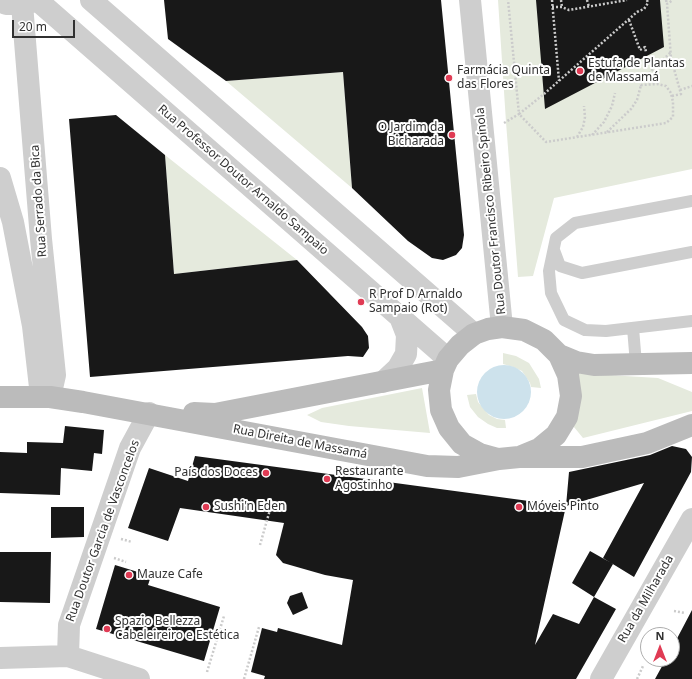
<!DOCTYPE html>
<meta charset="utf-8">
<style>
body{margin:0}
#map{position:relative;width:692px;height:679px;overflow:hidden;background:#fff;font-family:"Noto Sans",sans-serif}
canvas{display:block}
.north{position:absolute;left:640px;top:627px;width:40px;height:40px;box-sizing:border-box;background:#fff;border:1px solid #adadad;border-radius:50%;rotate:0deg;font-size:11px;font-weight:700;line-height:16px;text-align:center;color:#313131}
.north::after{content:'';display:block;margin:auto;width:14px;height:18px;background:#e03b54;clip-path:polygon(50% 0,100% 100%,50% 72%,0 100%)}
.scale{position:absolute;left:12px;top:20px;width:63px;height:18px;box-sizing:border-box;border:2px solid #313131;border-top:0;padding-left:5px;font-size:12px;line-height:14px;white-space:nowrap;color:#313131;-webkit-text-stroke:3px #fff;paint-order:stroke}
</style>
<div id="map">
<canvas width="692" height="679"></canvas>
<div class="north">N</div>
<div class="scale">20 m</div>
</div>
<script>
const context = document.querySelector('canvas').getContext('2d');
context.lineJoin = 'round';
function fillPath(path, color) { context.fillStyle = color; context.fill(path, 'evenodd'); }
const poly = rows => new Path2D(rows.map(r => 'M' + r).join(''));
function trace(path, color, width, dash) { context.strokeStyle = color; context.lineWidth = width; context.lineCap = dash ? 'butt' : 'round'; context.setLineDash(dash || []); context.stroke(path); }
function label(font, color, halo, rows, align = 'center') {
  context.font = font + ' "Noto Sans",sans-serif'; context.lineWidth = 4; context.setLineDash([]); context.textBaseline = 'middle'; context.strokeStyle = halo; context.fillStyle = color; for (const [text, x, y, turn = 0] of rows) {
    context.save(); context.translate(x, y); context.rotate((+turn || 0) * Math.PI / 180); context.textAlign = isNaN(turn) ? turn : align; if (halo) context.strokeText(text, 0, 0); context.fillText(text, 0, 0); context.restore();
  }
}
fillPath(poly([
 [498,0,692,0,692,169,554,198,533,276,518,277,506,122],
 [343,72,352,188,226,81],
 [165,155,297,260,174,274],
 [503,353,516,356,529,363,539,379,541,388,531,387,530,383,522,371,513,367,503,364],
 [575,373,658,378,692,392,692,411,583,438,569,421],
 [422,388,430,433,349,426,321,422,307,415,322,408],
 [476,394,478,402,489,415,497,419,505,420,506,428,497,428,488,424,478,417,470,407,467,395]
]), '#e5eadd');
fillPath(poly([
 '477 392a27 27 0 1 1 54 0a27 27 0 1 1-54 0Z'
]), '#cde2ec');
fillPath(poly([
 [164,0,441,0,464,235,462,248,456,255,443,260,432,258,408,241,352,188,343,72,226,81,168,39],
 [536,0,660,0,664,47,545,109],
 [116,115,165,155,174,274,297,260,362,327,368,336,369,348,363,357,348,356,90,377,69,119],
 [65,426,104,430,102,454,94,453,92,471,61,468,60,495,0,493,0,452,27,453,27,442,63,443],
 [672,446,686,449,692,457,691,472,634,577,603,558,644,483,566,506,569,472,650,455],
 [195,456,566,506,535,645,553,614,579,624,594,597,616,609,576,679,264,679,265,676,251,672,262,628,277,632,278,628,342,645,353,580,325,575,283,563,276,555,284,523,180,508,168,541,128,528,149,468,188,481],
 [51,507,84,507,84,537,51,538],
 [590,551,613,564,594,597,572,583],
 [0,552,51,552,50,603,0,602],
 [115,565,151,576,148,585,220,607,204,661,96,629],
 [302,592,308,608,293,615,287,603,290,596],
 [692,610,692,679,655,679,666,659,672,659,672,648]
]), '#181818');
trace(poly([
 [552,0,559,81],
 [561,0,562,7],
 [587,0,589,7],
 [647,0,648,3,644,9,637,12,544,94,519,114,546,142,666,123,673,117,673,102,671,93,666,86,657,84,641,85,642,80,671,52],
 [666,0,667,4],
 [552,7,562,7,569,10,627,0],
 [629,20,640,50,645,47,646,52],
 [680,90,692,86],
 [672,96,681,94,671,58,667,4,673,0],
 [504,123,519,114,508,0],
 [607,132,631,109,637,100,641,85],
 [592,135,604,122,612,106,615,93],
 [577,137,583,127,585,117,584,106],
 [121,539,132,542],
 [260,545,273,499],
 [114,558,126,562],
 [674,611,685,613],
 [207,672,224,616],
 [244,679,259,627],
 [637,679,643,666]
]), '#cbcbcb', 2.5, [2, 2]);
trace(poly([
 [692,201,575,223,556,238,549,271,551,293,564,320,585,330,606,331,692,321],
 [554,250,560,266,582,273,692,252],
 [633,328,636,364]
]), '#cecece', 12);
trace(poly([
 [37,0,448,359],
 [91,0,474,334],
 [470,0,502,327],
 [0,1,6,4,22,4,36,1],
 [22,4,41,239,55,375,50,397],
 [0,178,13,222,33,326,41,396],
 [383,382,398,368,406,354,407,335,400,317],
 [68,656,139,679],
 [0,658,68,656,69,625,130,448,149,413],
 [601,679,692,519]
]), '#cecece', 22);
trace(poly([
 [559,355,576,362,594,365,692,363],
 [0,397,50,397,83,402,427,466,458,467,499,459,519,457,582,457,647,443,692,425],
 [194,413,215,414,443,370],
 [498,459,480,454,462,444,449,428,441,410,439,390,443,370,448,359,460,345,474,334,488,329,502,327,524,330,544,340,559,355,568,375,571,396,567,417,556,435,539,449,522,456]
]), '#bbb', 22);
for (const [x, y, r, color] of [
 [580,71,4,"#e03b54"],
 [449,78,4,"#e03b54"],
 [452,135,4,"#e03b54"],
 [361,302,4,"#e03b54"],
 [266,473,4,"#e03b54"],
 [327,479,4,"#e03b54"],
 [206,507,4,"#e03b54"],
 [519,507,4,"#e03b54"],
 [129,575,4,"#e03b54"],
 [107,629,4,"#e03b54"]
]) { const dot = new Path2D(); dot.arc(x, y, r, 0, 2 * Math.PI); context.fillStyle = color; context.fill(dot); trace(dot, '#fff', 1.5); }
label('12px', '#313131', '#fff', [
 ["Estufa de Plantas",588,64],
 ["de Massamá",588,78],
 ["Farmácia Quinta",457,71],
 ["das Flores",457,85],
 ["O Jardim da",444,128,"right"],
 ["Bicharada",444,142,"right"],
 ["R Prof D Arnaldo",369,295],
 ["Sampaio (Rot)",369,309],
 ["Restaurante",335,472],
 ["Agostinho",335,486],
 ["País dos Doces",258,473,"right"],
 ["Sushi'n Eden",214,507],
 ["Móveis Pinto",527,507],
 ["Mauze Cafe",137,575],
 ["Spazio Bellezza",115,622],
 ["Cabeleireiro e Estética",115,636]
], 'left');
label('12px', '#313131', '#fff', [
 ["Rua Professor Doutor Arnaldo Sampaio",243,180,41],
 ["Rua Serrado da Bica",39,201,-94],
 ["Rua Doutor Francisco Ribeiro Spínola",491,211,-96],
 ["Rua Direita de Massamá",300,442,11],
 ["Rua Doutor Garcia de Vasconcelos",103,531,-70],
 ["Rua da Milharada",646,599,-60]
]);
</script>
